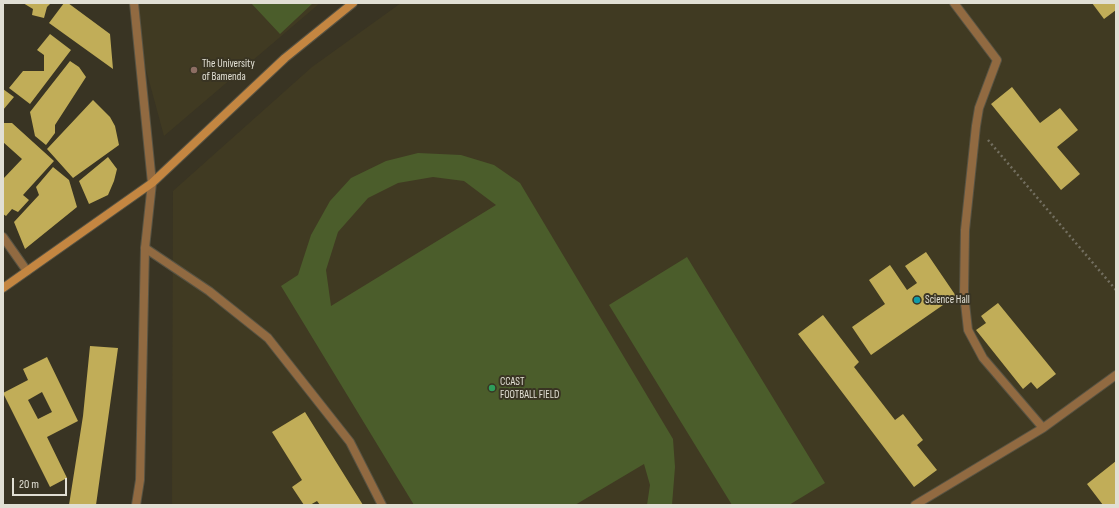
<!DOCTYPE html>
<style>
body{margin:0}
#map{position:relative;width:1119px;height:508px;overflow:hidden;background:#393423;font-family:"Sofia Sans Condensed",sans-serif}
canvas{display:block}
.frame{position:absolute;inset:0;border:4px solid #e1dfd4;pointer-events:none}
.scale{position:absolute;left:12px;top:478px;width:55px;height:18px;box-sizing:border-box;border:2px solid #e1dfd4;border-top:0;padding-left:5px;font-size:12px;line-height:14px;white-space:nowrap;color:#e1dfd4;-webkit-text-stroke:3px #393423;paint-order:stroke}
</style>
<div id="map">
<canvas width="1119" height="508"></canvas>
<div class="frame"></div>
<div class="scale">20 m</div>
</div>
<script>
const context = document.querySelector('canvas').getContext('2d');
context.lineJoin = 'round';
function fillPath(path, color) { context.fillStyle = color; context.fill(path, 'evenodd'); }
const poly = rows => new Path2D(rows.map(r => 'M' + r).join(''));
function trace(path, color, width, dash) { context.strokeStyle = color; context.lineWidth = width; context.lineCap = dash ? 'butt' : 'round'; context.setLineDash(dash || []); context.stroke(path); }
function label(font, color, halo, rows, align = 'center') {
  context.font = font + ' "Sofia Sans Condensed",sans-serif'; context.lineWidth = 4; context.setLineDash([]); context.textBaseline = 'middle'; context.strokeStyle = halo; context.fillStyle = color; for (const [text, x, y, turn = 0] of rows) {
    context.save(); context.translate(x, y); context.rotate((+turn || 0) * Math.PI / 180); context.textAlign = isNaN(turn) ? turn : align; if (halo) context.strokeText(text, 0, 0); context.fillText(text, 0, 0); context.restore();
  }
}
fillPath(poly([
 [128,3,320,3,164,136],
 [401,3,1116,3,1116,505,172,505,173,191,312,67]
]), '#403a22');
fillPath(poly([
 [251,3,313,3,280,34],
 [418,153,461,155,494,165,520,183,673,439,675,467,672,505,647,505,650,485,644,464,575,505,414,505,281,286,298,275,311,235,330,201,351,178,386,161],
 [433,177,464,181,496,205,331,306,326,270,338,232,368,198,398,183],
 [687,257,825,483,789,505,732,505,609,305]
]), '#4b5d2b');
fillPath(poly([
 [23,3,51,3,47,7,44,18,32,15,33,9],
 [64,3,68,3,110,34,113,69,49,23],
 [1092,3,1116,3,1116,10,1104,19],
 [50,34,71,50,30,104,9,88,23,71,44,71,44,55,37,50],
 [70,61,79,67,86,77,55,125,55,133,46,145,35,136,30,112],
 [1012,87,1040,123,1060,108,1078,130,1057,147,1080,174,1061,190,991,104],
 [3,89,14,97,3,110],
 [93,100,110,117,115,126,119,145,73,178,47,149],
 [3,123,12,123,54,161,23,195,29,200,18,212,12,209,6,216,3,214,3,179,22,159,3,142],
 [108,157,117,169,114,181,108,195,89,204,79,181],
 [53,167,69,180,77,207,25,249,14,222,39,195,36,187],
 [926,252,956,296,871,355,852,327,885,304,869,280,890,265,907,290,917,283,905,266],
 [998,303,1056,374,1037,389,1031,382,1023,389,976,330,986,323,981,316],
 [823,315,859,362,854,367,895,420,903,414,923,440,917,445,937,470,914,487,798,334],
 [90,346,118,348,96,505,69,505,83,416],
 [47,357,78,421,47,437,67,478,50,487,3,393,28,380,23,369],
 [42,392,52,412,38,419,28,400],
 [305,412,363,505,320,505,317,501,310,505,304,505,292,487,302,480,272,432],
 [1116,461,1116,505,1103,505,1087,484]
]), '#c1ad58');
const lane = poly([
 [954,3,997,60,979,108,976,126,965,230,964,294,968,330,983,358,1043,428],
 [145,248,209,291,268,338,350,442,382,505],
 [915,505,1043,428,1116,375]
]);
const street = poly([
 [134,3,152,183,145,248,140,480,136,505],
 [3,237,27,271]
]);
const secondary = poly([
 [3,288,152,183,285,58,353,3]
]);
trace(lane, '#575343', 10);
trace(street, '#575343', 10);
trace(secondary, '#575343', 10);
trace(poly([
 [988,140,1116,290]
]), '#736f60', 2.5, [2, 3]);
trace(lane, '#916a41', 8);
trace(street, '#916a41', 8);
trace(secondary, '#c48641', 8);
for (const [x, y, r, color] of [
 [194,70,4,"#8d6e63"],
 [917,300,4,"#0f9aa8"],
 [492,388,4,"#2e9e5b"]
]) { const dot = new Path2D(); dot.arc(x, y, r, 0, 2 * Math.PI); context.fillStyle = color; context.fill(dot); trace(dot, '#393423', 1.5); }
label('11px', '#e1dfd4', '#393423', [
 ["The University",202,64],
 ["of Bamenda",202,77],
 ["Science Hall",925,300],
 ["CCAST",500,382],
 ["FOOTBALL FIELD",500,395]
], 'left');
</script>
